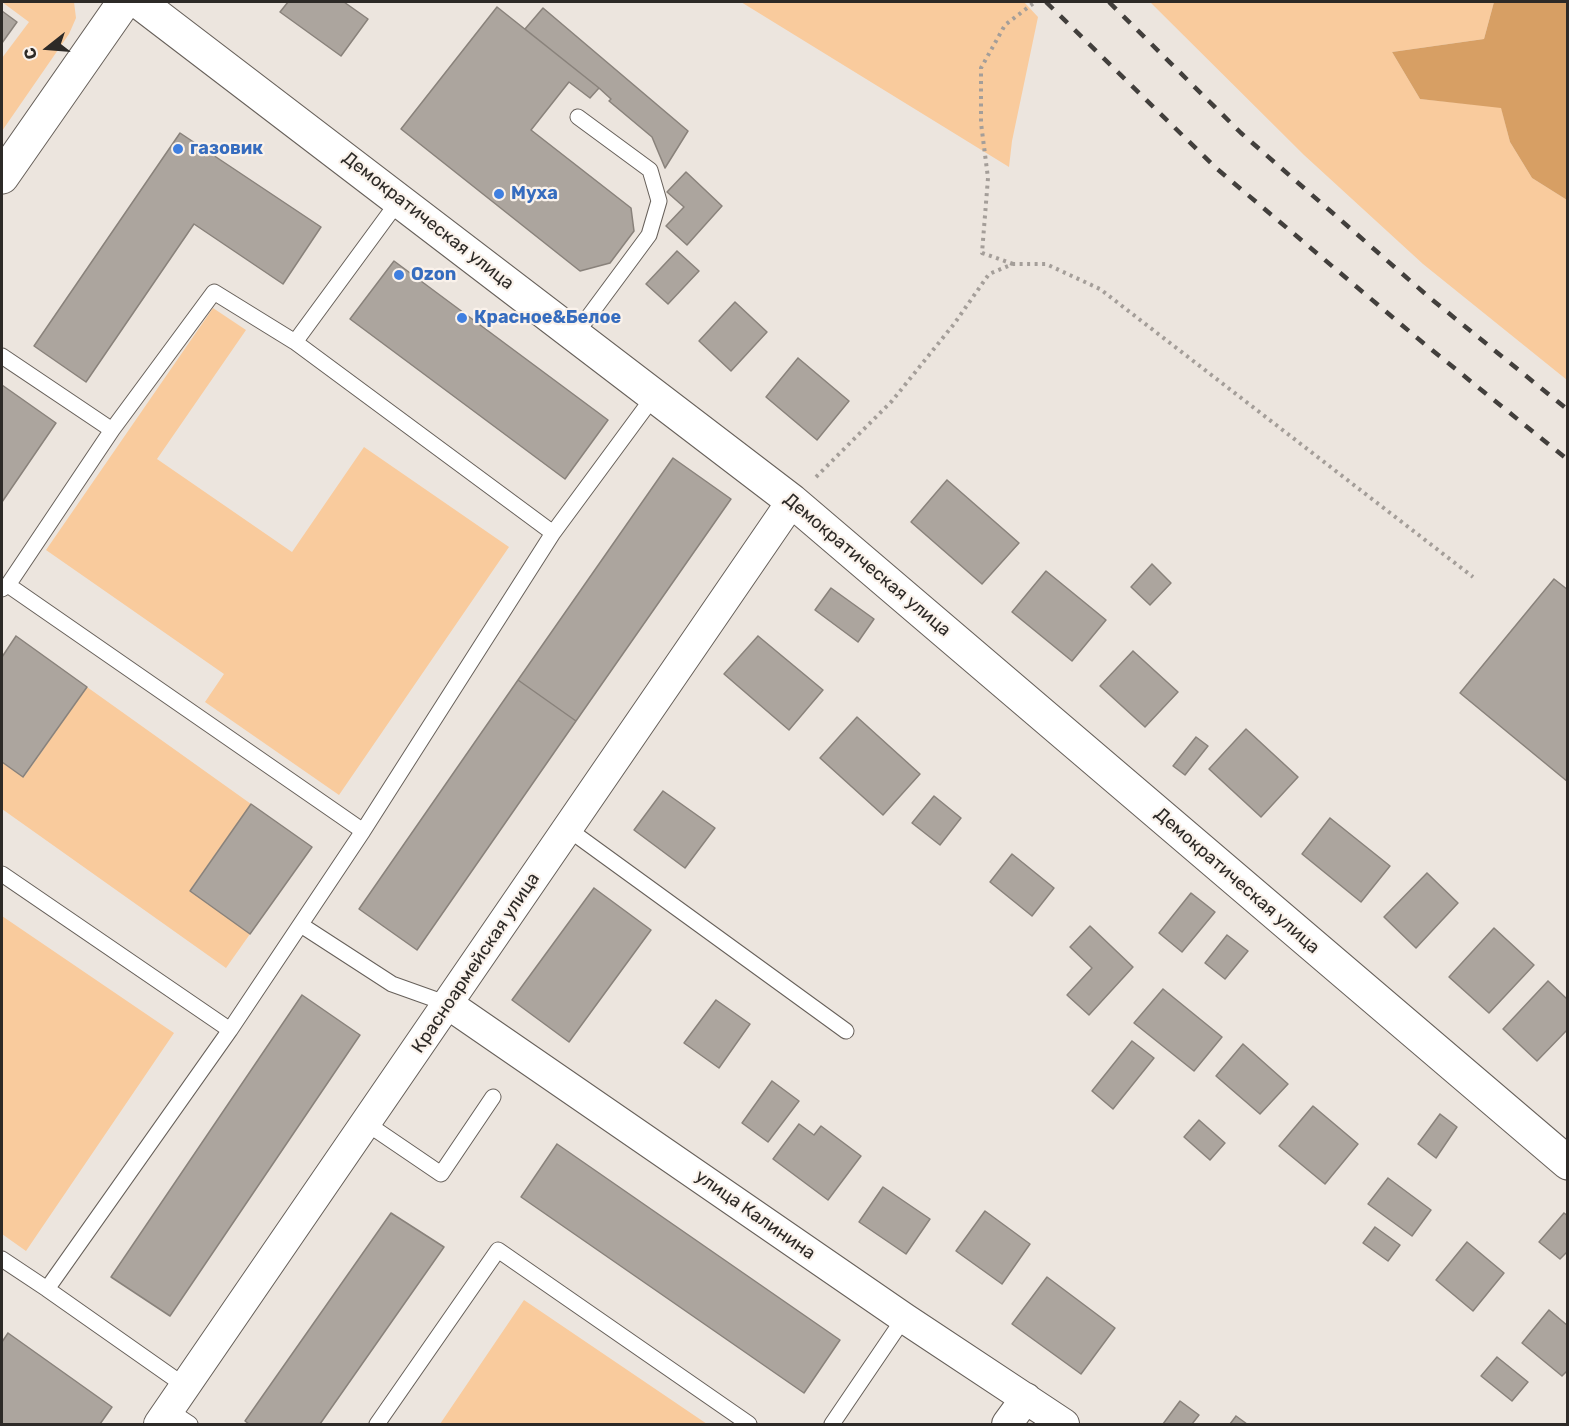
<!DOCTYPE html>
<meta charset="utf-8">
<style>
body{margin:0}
#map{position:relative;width:1569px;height:1426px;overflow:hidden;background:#ece5de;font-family:Rubik,sans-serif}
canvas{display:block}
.frame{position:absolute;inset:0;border:3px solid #2d2a27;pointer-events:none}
.north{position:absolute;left:18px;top:18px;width:60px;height:60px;-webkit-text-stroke:4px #faf2eb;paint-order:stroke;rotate:253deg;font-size:16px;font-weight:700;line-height:24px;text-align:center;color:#2d2a27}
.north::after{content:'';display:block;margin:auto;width:21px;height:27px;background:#2d2a27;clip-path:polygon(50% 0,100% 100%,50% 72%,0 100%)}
</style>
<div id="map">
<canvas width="1569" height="1426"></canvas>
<div class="frame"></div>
<div class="north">С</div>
</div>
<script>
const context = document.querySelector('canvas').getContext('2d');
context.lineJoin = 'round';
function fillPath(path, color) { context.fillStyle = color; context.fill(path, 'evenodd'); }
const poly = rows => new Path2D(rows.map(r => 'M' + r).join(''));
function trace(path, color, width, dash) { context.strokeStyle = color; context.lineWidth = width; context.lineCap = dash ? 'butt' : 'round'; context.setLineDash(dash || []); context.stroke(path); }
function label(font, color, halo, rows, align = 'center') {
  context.font = font + ' Rubik,sans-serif'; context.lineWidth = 4.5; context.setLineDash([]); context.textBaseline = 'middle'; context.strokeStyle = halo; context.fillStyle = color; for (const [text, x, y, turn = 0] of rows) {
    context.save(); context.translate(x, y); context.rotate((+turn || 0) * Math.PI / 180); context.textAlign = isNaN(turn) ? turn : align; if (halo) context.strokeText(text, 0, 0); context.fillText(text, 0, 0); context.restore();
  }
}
fillPath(poly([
 [2,2,74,2,76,18,69,34,2,131,2,58,29,22],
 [741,2,1024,2,1038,17,1012,141,1009,167],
 [1150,2,1494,2,1484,39,1392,52,1420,99,1501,107,1510,142,1532,178,1567,200,1567,380,1423,264,1304,155],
 [213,308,246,330,157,459,292,552,364,447,509,547,339,795,205,702,224,674,46,550],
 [87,687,251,804,190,890,250,934,226,968,2,809,2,762,24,777],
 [2,916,174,1033,26,1251,2,1234],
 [524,1300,707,1424,440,1424]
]), '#f9cb9d');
fillPath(poly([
 [1494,2,1567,2,1567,200,1532,178,1510,142,1501,108,1420,99,1392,52,1484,39]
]), '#d79f64');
const building = poly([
 [288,2,344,2,368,19,341,56,280,12,288,2],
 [497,7,599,88,590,98,569,82,531,130,631,208,634,231,610,263,580,271,401,129,497,7],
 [543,8,688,131,665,168,652,137,609,101,611,99,599,88,525,29,543,8],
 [2,11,17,22,2,43,2,11],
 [180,133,321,227,283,284,194,224,86,382,34,346,180,133],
 [686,172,722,206,687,245,666,226,684,207,667,192,686,172],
 [677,251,699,271,668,304,646,284,677,251],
 [394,261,608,420,565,479,350,319,394,261],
 [735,302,767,332,731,371,699,341,735,302],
 [798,358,849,401,817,440,766,397,798,358],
 [2,385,56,423,2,502,2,385],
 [673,458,731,499,576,721,518,680,673,458],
 [947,480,1019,543,982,584,911,522,947,480],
 [1152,564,1171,583,1150,605,1131,587,1152,564],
 [1046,571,1106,620,1072,661,1012,612,1046,571],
 [1554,579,1568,590,1568,782,1460,693,1554,579],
 [831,588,874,619,858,642,815,610,831,588],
 [16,636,87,687,23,777,2,762,2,657,16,636],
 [758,636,823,690,789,730,724,674,758,636],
 [1133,651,1178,692,1145,727,1100,686,1133,651],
 [518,680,576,721,417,950,359,909,518,680],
 [857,717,920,774,883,815,820,758,857,717],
 [1246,729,1298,777,1261,817,1209,769,1246,729],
 [1196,737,1208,746,1185,775,1173,766,1196,737],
 [663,791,715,828,685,868,634,830,663,791],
 [934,796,961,818,940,845,912,823,934,796],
 [251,804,312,847,250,934,190,891,251,804],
 [1330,818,1390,866,1361,902,1302,854,1330,818],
 [1012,854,1054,888,1032,916,990,882,1012,854],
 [1427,873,1458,903,1416,948,1384,917,1427,873],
 [594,888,651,930,569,1042,512,1000,594,888],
 [1191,893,1215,912,1182,952,1159,933,1191,893],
 [1090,926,1133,967,1089,1015,1067,995,1092,968,1070,947,1090,926],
 [1494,928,1534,965,1489,1013,1449,977,1494,928],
 [1227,935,1248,951,1225,979,1205,963,1227,935],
 [1548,981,1568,1000,1568,1029,1537,1061,1503,1029,1548,981],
 [1163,989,1222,1037,1194,1071,1134,1023,1163,989],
 [302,995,360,1035,170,1316,111,1277,302,995],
 [716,1000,750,1024,719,1068,684,1043,716,1000],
 [1132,1041,1154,1058,1113,1109,1092,1091,1132,1041],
 [1243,1044,1288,1084,1260,1114,1216,1076,1243,1044],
 [772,1081,799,1101,768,1142,742,1123,772,1081],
 [1313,1106,1358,1144,1325,1184,1279,1146,1313,1106],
 [1440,1114,1457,1127,1436,1158,1418,1144,1440,1114],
 [1199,1120,1225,1143,1210,1160,1184,1137,1199,1120],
 [799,1124,814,1135,821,1126,861,1156,828,1200,773,1159,799,1124],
 [557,1144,840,1340,804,1393,521,1197,557,1144],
 [1388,1178,1431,1210,1412,1236,1368,1204,1388,1178],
 [883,1187,930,1219,906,1254,859,1222,883,1187],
 [985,1211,1030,1244,1002,1284,956,1251,985,1211],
 [391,1213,444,1247,320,1424,249,1424,245,1421,391,1213],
 [1564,1213,1568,1216,1568,1251,1560,1259,1539,1242,1564,1213],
 [1375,1227,1400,1245,1388,1261,1363,1243,1375,1227],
 [1467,1242,1504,1273,1473,1311,1436,1280,1467,1242],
 [1047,1277,1115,1328,1081,1374,1012,1324,1047,1277],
 [1549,1310,1568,1326,1568,1370,1562,1376,1522,1343,1549,1310],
 [8,1333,112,1407,100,1424,2,1424,2,1342,8,1333],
 [1497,1357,1528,1382,1512,1401,1481,1376,1497,1357],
 [1180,1401,1199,1415,1192,1424,1163,1424,1180,1401],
 [1236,1416,1247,1424,1230,1424,1236,1416]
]);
fillPath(building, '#aca59e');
trace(building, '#89827b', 1.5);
const lane = poly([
 [400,199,295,342,553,533,654,396],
 [575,335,649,235,659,201,650,170,578,117],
 [2,356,112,430],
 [2,589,8,585,112,430,214,292,295,342],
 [568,829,846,1031],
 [363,831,553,533],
 [2,874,230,1030,363,831,8,585],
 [301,925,392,984,448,1004],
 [366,1123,441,1174,493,1097],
 [2,1259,47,1289],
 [185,1386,47,1289,230,1030],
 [169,1410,190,1424],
 [377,1424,498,1250,749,1424],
 [832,1424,904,1318]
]);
const street = poly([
 [448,1004,904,1318,1064,1424],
 [159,1424,792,501],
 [1007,1424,1026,1398]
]);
const secondary = poly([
 [139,2,792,501,1568,1163],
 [2,177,124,2]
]);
trace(lane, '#67605a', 17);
trace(street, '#67605a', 32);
trace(secondary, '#67605a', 35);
trace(poly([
 [1013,264,982,253,988,178,981,123,981,68,1005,25,1035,2],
 [816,477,892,401,954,324,989,274,1013,264,1046,264,1100,289,1473,577]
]), '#a49e99', 4, [3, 4.5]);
trace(lane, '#fff', 15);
trace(street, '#fff', 30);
trace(secondary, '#fff', 33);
trace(poly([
 [1046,2,1216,168,1416,337,1568,460],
 [1109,2,1241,133,1430,298,1568,410]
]), '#423f3c', 4.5, [10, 10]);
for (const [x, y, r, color] of [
 [178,149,6,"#3f7fe0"],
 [499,194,6,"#3f7fe0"],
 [399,275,6,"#3f7fe0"],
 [462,318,6,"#3f7fe0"]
]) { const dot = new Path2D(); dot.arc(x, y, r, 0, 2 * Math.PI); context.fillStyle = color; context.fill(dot); trace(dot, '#faf2eb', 2); }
label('bold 18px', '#366cbe', '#faf2eb', [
 ["газовик",190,149],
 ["Муха",511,194],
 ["Ozon",411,275],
 ["Красное&Белое",474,318]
], 'left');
label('18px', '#2d2a27', '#faf2eb', [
 ["Демократическая улица",428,221,38],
 ["Демократическая улица",867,565,40],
 ["Демократическая улица",1237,881,41],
 ["Красноармейская улица",476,963,-56],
 ["улица Калинина",755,1215,35]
]);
</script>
